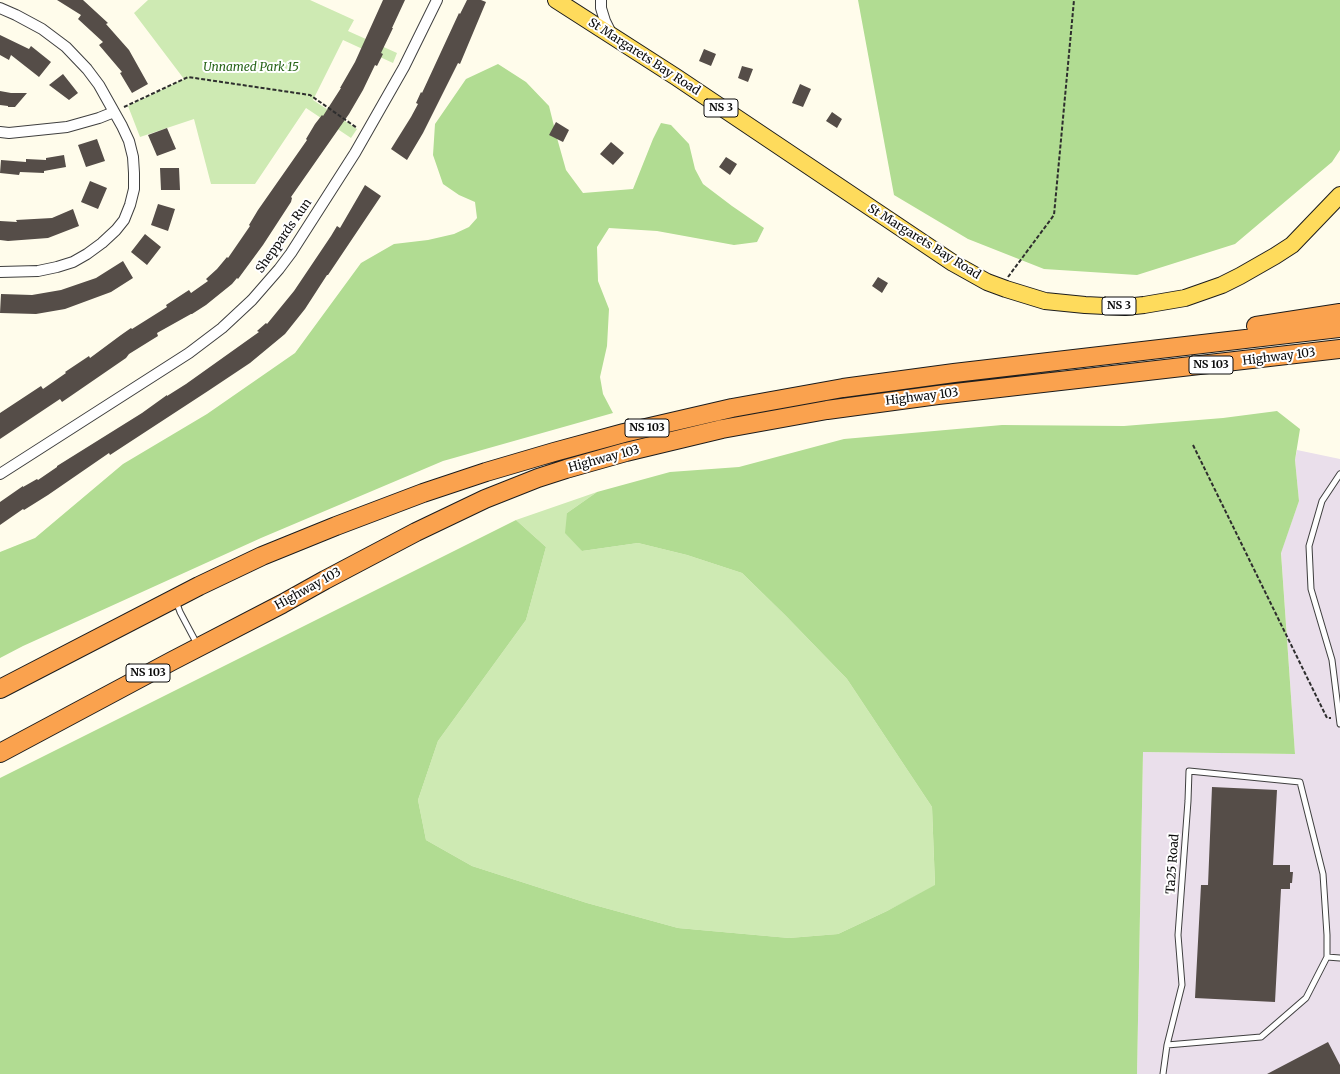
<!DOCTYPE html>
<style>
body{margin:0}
canvas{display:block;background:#fffceb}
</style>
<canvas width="1340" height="1074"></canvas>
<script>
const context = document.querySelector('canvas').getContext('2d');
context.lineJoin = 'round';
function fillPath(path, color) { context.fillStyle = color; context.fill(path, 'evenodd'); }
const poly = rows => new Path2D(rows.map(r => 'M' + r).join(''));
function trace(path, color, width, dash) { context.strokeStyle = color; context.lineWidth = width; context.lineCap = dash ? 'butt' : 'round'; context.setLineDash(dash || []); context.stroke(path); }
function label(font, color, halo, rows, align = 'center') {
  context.font = font + ' Merriweather,serif'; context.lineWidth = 4; context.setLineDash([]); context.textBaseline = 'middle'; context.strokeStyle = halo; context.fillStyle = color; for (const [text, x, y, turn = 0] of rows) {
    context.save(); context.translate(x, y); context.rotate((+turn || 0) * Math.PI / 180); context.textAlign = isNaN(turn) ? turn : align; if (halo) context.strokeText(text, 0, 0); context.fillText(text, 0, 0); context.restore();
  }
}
fillPath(poly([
 [1297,450,1340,459,1340,1074,1137,1074,1143,752,1295,754,1281,552,1299,501,1295,460]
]), '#eadfeb');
fillPath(poly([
 [148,0,310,0,354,20,348,31,397,53,393,63,343,40,313,100,357,129,351,138,306,108,255,184,211,184,194,119,140,137,128,106,184,79,134,13],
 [597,492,567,513,582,551,638,543,687,555,742,573,786,616,847,679,932,807,935,886,887,911,838,934,789,938,678,928,587,903,472,866,426,840,418,800,438,741,526,620,546,547,516,520]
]), '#ceeab3');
fillPath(poly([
 [858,0,1340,0,1340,150,1332,162,1235,244,1137,275,1044,269,968,239,894,195],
 [498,64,526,82,549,106,557,138,566,170,583,193,633,189,653,139,661,123,671,125,689,144,695,169,703,184,732,206,764,228,757,242,734,245,657,231,609,228,597,247,598,281,609,309,607,346,600,377,603,394,613,413,443,461,261,538,23,646,0,658,0,552,35,538,123,464,207,414,295,353,361,263,394,244,428,240,454,234,469,227,477,218,475,202,459,195,443,184,433,155,435,124,466,79],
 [1277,411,1300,429,1295,460,1299,501,1281,553,1295,754,1143,752,1137,1074,0,1074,0,778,516,520,546,547,526,620,438,741,418,800,426,840,472,866,587,903,678,928,789,938,838,934,887,911,935,885,932,807,847,679,786,616,742,573,687,555,638,543,582,551,565,533,567,513,597,492,670,472,739,467,844,439,1002,425,1124,426,1223,418]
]), '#b1dc92');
fillPath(poly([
 [57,0,83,0,108,23,106,24,129,50,148,84,132,93,120,73,122,72,99,45,103,42,78,19,81,15],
 [383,0,405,0,392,28,393,28,381,53,383,54,377,66,375,65,363,90,349,114,291,197,292,198,291,202,263,245,238,279,237,278,232,284,206,305,192,314,191,314,157,333,158,336,129,354,126,358,62,402,60,399,0,439,0,413,41,386,43,389,66,373,65,372,89,356,90,358,121,335,131,328,132,329,167,307,166,305,189,290,191,293,208,281,206,279,217,269,227,257,228,258,250,226,249,225,258,210,307,140,306,139,315,124,322,115,323,116,341,88,340,88,355,62],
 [467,0,481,0,486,2,460,64,458,63,423,133,407,160,391,149,411,117,418,104,416,103,421,92,422,93,459,13,460,14],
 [0,35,29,49,31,46,51,62,39,77,11,55,9,60,0,55],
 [704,49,716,54,711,66,699,61],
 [742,66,753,69,748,82,738,78],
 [63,74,78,93,69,100,49,85],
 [800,84,811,89,803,107,792,103],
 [0,91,11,93,27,93,15,107,8,107,8,106,0,105],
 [832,112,842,119,837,128,826,121],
 [556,122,569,130,563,142,549,135],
 [167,128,176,149,157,156,148,135],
 [97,139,105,161,86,167,78,145],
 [611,142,624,153,613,165,600,154],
 [64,155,66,167,44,171,44,173,20,172,19,175,0,173,1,160,26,162,26,159,46,160,46,158],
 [726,157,737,164,730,175,719,167],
 [160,168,179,168,180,190,161,190],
 [90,181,107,188,98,209,81,202],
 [365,185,381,196,328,275,327,275,305,309,285,334,250,363,208,391,110,455,109,453,48,495,24,510,23,509,0,525,0,502,23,486,23,487,37,479,38,480,57,467,57,466,142,413,167,395,167,396,186,384,259,332,257,331,266,323,267,324,294,291,331,236,337,226,340,228],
 [158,204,175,209,168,231,151,225],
 [73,209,79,226,48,238,8,241,0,240,0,221,17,222,16,220,52,218],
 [145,234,161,247,147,265,131,252],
 [123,261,133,278,111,292,65,309,36,314,0,313,1,294,32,295,61,290,96,278],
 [878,277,888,283,882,293,872,286],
 [1212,787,1277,790,1273,865,1290,865,1290,872,1293,872,1292,883,1290,883,1290,889,1281,889,1275,1002,1195,998,1201,885,1208,885],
 [1328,1042,1340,1065,1340,1074,1267,1074]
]), '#554d48');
const service = poly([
 [1340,474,1322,501,1309,546,1311,589,1332,660,1340,724],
 [176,601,180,612,197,644],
 [1189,771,1300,782,1323,874,1327,935,1327,957,1306,998,1261,1037,1167,1045,1182,985,1178,935,1188,801,1189,771],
 [1327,957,1340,958],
 [1163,1074,1167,1045]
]);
const minor = poly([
 [601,0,601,8,605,21,611,33],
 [0,8,16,15,42,29,66,47,87,69,99,85,122,126,129,141,133,157,134,173,134,189,130,205,124,220,116,230,102,243,87,254,73,262,57,267,38,271,0,272],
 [0,132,9,133,67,127,99,118,114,112],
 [0,474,189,353,222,328,252,300,279,269,291,253,355,153,404,67,437,0]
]);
const primary = poly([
 [556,0,676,77,953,263,987,282,1006,289,1045,301,1085,305,1125,307,1144,305,1185,298,1222,285,1240,276,1275,256,1292,245,1340,195]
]);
const motorway = poly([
 [1256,326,1340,313],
 [0,689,199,586,262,556,336,526,423,493,486,472,554,452,624,433,732,408,843,388,954,373,1340,328],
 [0,753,172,661,282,604,325,580,416,532,485,499,538,478,566,469,626,452,722,429,827,410,938,395,1340,349]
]);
trace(service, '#3f3f3f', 7);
trace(minor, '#3f3f3f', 12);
trace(primary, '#1d1d1d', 18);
trace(motorway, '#1d1d1d', 20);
trace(poly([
 [124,107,188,77,310,95,357,128],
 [1008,277,1054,215,1074,0],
 [1193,445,1327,718,1331,718]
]), '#2e2e2e', 2, [4, 2]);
trace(service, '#fff', 5);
trace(minor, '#fff', 10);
trace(primary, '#fedb5c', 16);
trace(motorway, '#faa24e', 18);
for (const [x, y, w] of [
 [721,108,34],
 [1119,306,34],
 [1211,365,44],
 [647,428,44],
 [148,673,44]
]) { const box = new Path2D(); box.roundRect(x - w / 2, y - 9, w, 18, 3); context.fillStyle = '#fff'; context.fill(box); trace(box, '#0c0c0c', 1); }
label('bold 11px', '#0c0c0c', null, [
 ["NS 3",721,108],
 ["NS 3",1119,306],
 ["NS 103",1211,365],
 ["NS 103",647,428],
 ["NS 103",148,673]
]);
label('12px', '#0c0c0c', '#fff', [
 ["St Margarets Bay Road",644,57,33],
 ["Sheppards Run",284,236,-55],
 ["St Margarets Bay Road",924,242,32],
 ["Highway 103",1279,357,-7],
 ["Highway 103",922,397,-7],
 ["Highway 103",604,459,-15],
 ["Highway 103",308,589,-29],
 ["Ta25 Road",1173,864,-86]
]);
label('italic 12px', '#28651a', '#fff', [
 ["Unnamed Park 15",251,68]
]);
</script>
